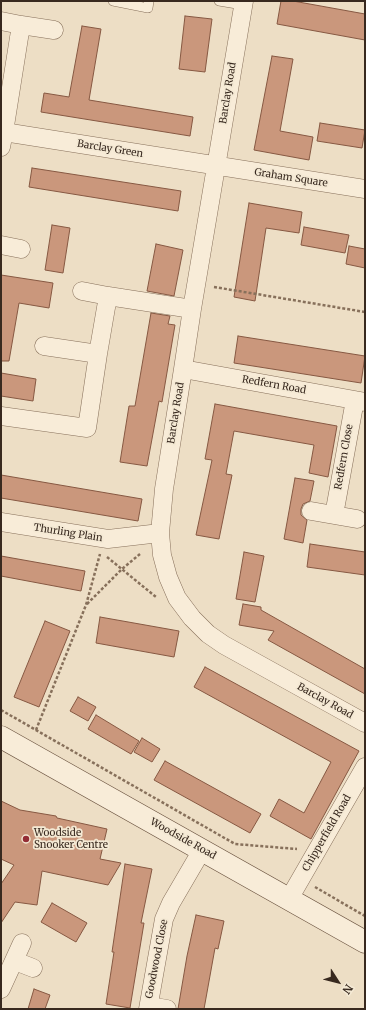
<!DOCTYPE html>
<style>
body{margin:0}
#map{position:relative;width:366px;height:1010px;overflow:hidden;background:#eddec5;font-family:Merriweather,serif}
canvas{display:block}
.frame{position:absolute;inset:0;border:2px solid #38291f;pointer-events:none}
.north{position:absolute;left:318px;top:962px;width:40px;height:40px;-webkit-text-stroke:3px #f4e9d4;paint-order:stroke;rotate:126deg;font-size:11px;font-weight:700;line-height:16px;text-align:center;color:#38291f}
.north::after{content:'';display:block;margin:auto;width:14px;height:18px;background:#38291f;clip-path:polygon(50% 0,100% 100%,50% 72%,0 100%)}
</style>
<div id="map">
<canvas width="366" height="1010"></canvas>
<div class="frame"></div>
<div class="north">N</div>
</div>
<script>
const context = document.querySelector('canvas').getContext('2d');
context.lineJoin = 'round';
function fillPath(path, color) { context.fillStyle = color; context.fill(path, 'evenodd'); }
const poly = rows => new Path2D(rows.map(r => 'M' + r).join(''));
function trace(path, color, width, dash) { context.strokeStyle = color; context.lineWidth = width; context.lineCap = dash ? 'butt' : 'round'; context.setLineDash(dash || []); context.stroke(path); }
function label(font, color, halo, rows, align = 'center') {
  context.font = font + ' Merriweather,serif'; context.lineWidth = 3.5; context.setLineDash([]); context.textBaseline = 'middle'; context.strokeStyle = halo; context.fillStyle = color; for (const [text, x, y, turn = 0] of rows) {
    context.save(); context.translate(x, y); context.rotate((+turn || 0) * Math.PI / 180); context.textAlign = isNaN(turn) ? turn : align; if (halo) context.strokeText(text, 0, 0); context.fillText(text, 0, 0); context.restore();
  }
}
const building = poly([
 [281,1,293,1,365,14,365,40,277,24,281,1],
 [185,16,212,19,205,72,179,69,185,16],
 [82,26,101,29,89,100,193,117,190,136,41,112,44,93,69,97,82,26],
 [272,56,293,59,280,131,313,137,309,160,254,150,272,56],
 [320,123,365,130,362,148,317,141,320,123],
 [32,168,181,191,178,211,29,187,32,168],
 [249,203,302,212,299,233,266,228,255,301,234,297,249,203],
 [52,225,70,228,63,273,45,270,52,225],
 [304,227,349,235,345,253,301,245,304,227],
 [156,244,183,250,174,296,147,291,156,244],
 [349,246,365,249,365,268,346,264,349,246],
 [1,275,53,283,49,308,19,303,9,361,1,361,1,275],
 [151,313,170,316,168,324,175,325,162,402,159,401,147,466,120,462,129,406,135,406,151,313],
 [238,336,365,356,361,383,234,363,238,336],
 [1,373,36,379,33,401,1,396,1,373],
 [215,404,337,426,328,477,309,473,314,445,234,431,226,474,232,475,219,539,196,535,212,460,205,459,215,404],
 [1,475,142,499,138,521,1,498,1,475],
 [295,478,314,481,310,501,303,504,301,509,301,515,307,520,303,543,284,539,295,478],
 [310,544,365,552,365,575,307,567,310,544],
 [244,552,264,556,255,602,236,599,244,552],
 [1,556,85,571,81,591,1,576,1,556],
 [243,604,261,607,261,610,365,669,365,694,268,640,274,631,239,625,243,604],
 [100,617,179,631,174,657,96,643,100,617],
 [45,621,70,631,39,707,14,697,45,621],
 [205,667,359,751,311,839,270,816,279,799,304,813,331,762,194,687,205,667],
 [78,697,96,707,88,721,70,711,78,697],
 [96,715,139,741,131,754,88,729,96,715],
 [142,738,160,749,152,762,134,752,142,738],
 [165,761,261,814,250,833,154,780,165,761],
 [1,801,20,810,56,816,57,818,107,829,100,859,121,863,108,885,42,871,37,905,15,902,1,923,1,884,14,865,1,859,1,801],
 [125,864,152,869,141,923,144,923,130,1008,106,1004,114,952,112,952,125,864],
 [52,903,87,923,76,942,41,922,52,903],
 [196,915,224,921,218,949,215,948,204,1009,178,1009,187,956,196,915],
 [34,989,50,995,45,1009,28,1009,34,989]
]);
fillPath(building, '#ca977c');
trace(building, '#865842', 1);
const lane = poly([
 [113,1,148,8,149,1],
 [219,1,243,5]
]);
const street = poly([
 [244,1,192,309,183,369,164,489,160,533,162,555,168,577,177,598,192,618,208,634,224,645,365,723],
 [1,21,21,25],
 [4,132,21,25,54,30],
 [1,147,4,132,365,189],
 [1,245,21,249],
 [82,291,108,296,98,354],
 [108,296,192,309],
 [183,369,365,402],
 [355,400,334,515,357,519],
 [1,416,87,428,98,354,44,346],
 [311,511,334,515],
 [1,522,108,539,160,533],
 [289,899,365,767],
 [15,961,33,968],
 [1,989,22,943],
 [149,1006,167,1009],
 [148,1009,164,919,171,903,202,850]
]);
const secondary = poly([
 [1,737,365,942]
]);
trace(lane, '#87705b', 10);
trace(street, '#87705b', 19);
trace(secondary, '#69513e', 23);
trace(poly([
 [214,287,365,312],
 [107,557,156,597],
 [87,604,122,569,140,554],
 [1,710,235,844,297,849],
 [36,730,86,605,100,554],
 [315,887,365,916]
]), '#87705b', 2.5, [3, 2]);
trace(lane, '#f8ecd8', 9);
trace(street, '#f8ecd8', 18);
trace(secondary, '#f8ecd8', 22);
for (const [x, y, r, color] of [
 [26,839,4,"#942d35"]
]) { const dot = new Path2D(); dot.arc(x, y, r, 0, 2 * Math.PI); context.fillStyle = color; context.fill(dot); trace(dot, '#f4e9d4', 1.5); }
label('10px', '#38291f', '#f4e9d4', [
 ["Barclay Road",228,93,-81],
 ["Barclay Green",110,149,9],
 ["Graham Square",291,178,9],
 ["Redfern Road",274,385,10],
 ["Barclay Road",176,413,-81],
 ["Redfern Close",344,457,-80],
 ["Thurling Plain",68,533,9],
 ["Barclay Road",325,701,29],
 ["Chipperfield Road",327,833,-60],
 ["Woodside Road",183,839,29],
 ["Goodwood Close",157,959,-79]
]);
label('10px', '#38291f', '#f4e9d4', [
 ["Woodside",34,833],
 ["Snooker Centre",34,845]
], 'left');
</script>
